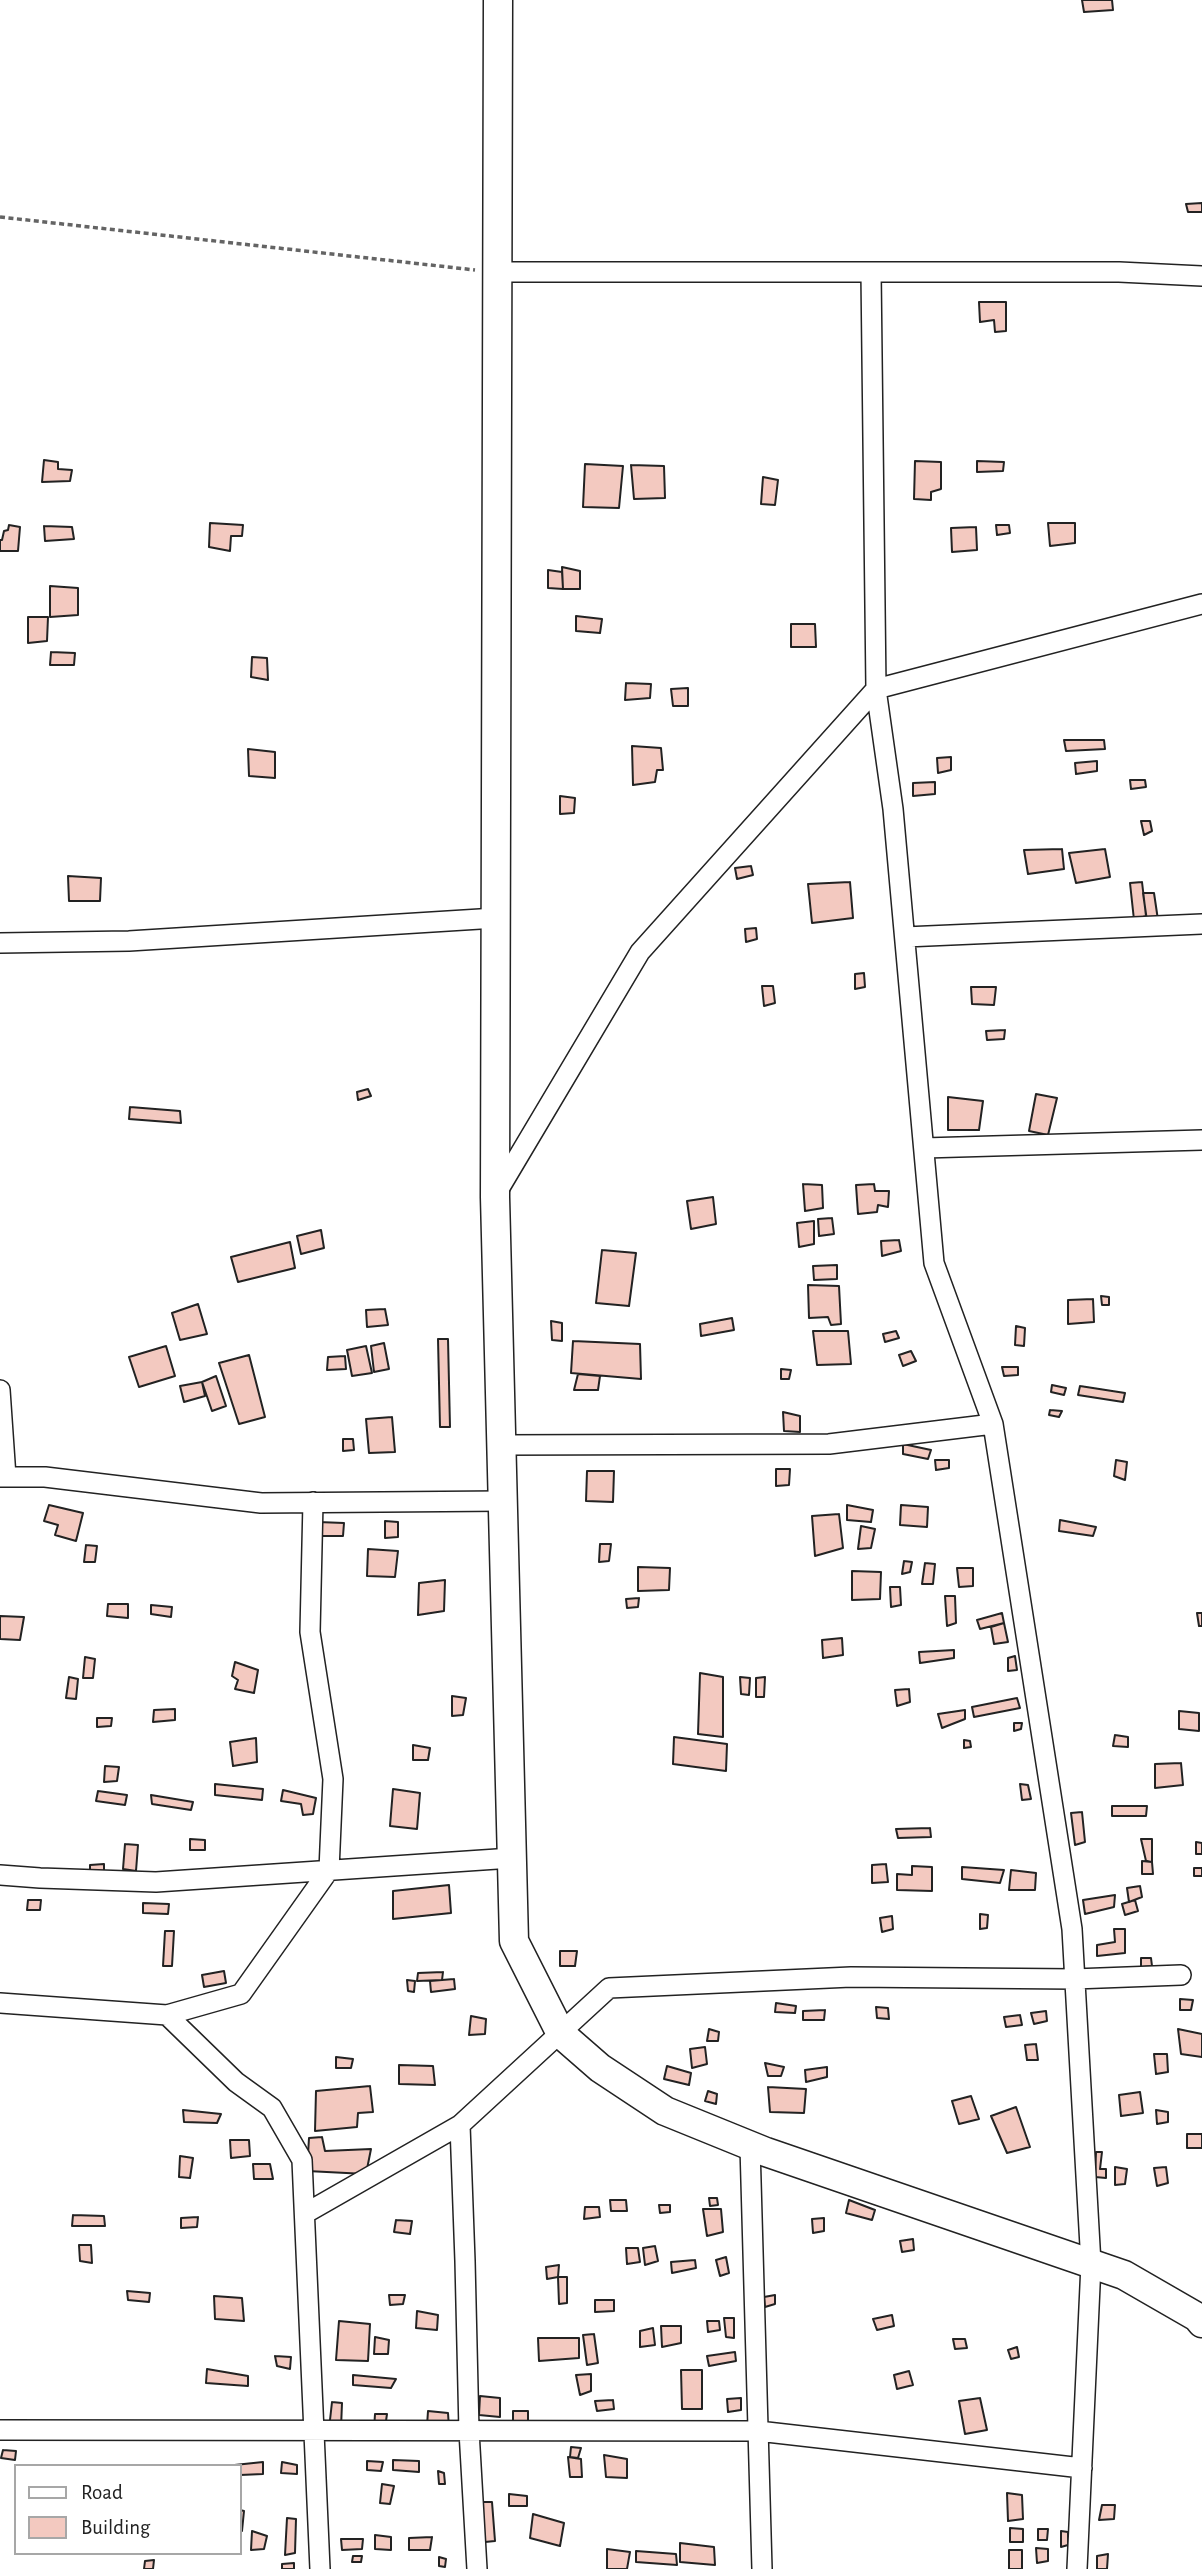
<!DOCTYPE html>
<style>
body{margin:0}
#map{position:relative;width:1202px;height:2569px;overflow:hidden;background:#fff;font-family:"Alegreya Sans",sans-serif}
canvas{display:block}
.legend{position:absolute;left:14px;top:2464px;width:228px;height:91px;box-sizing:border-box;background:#fff;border:2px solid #a7a7a7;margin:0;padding:9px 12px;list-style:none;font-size:21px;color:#222}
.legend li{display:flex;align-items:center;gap:14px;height:35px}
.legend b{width:35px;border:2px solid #a7a7a7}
</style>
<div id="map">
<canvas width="1202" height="2569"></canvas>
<ul class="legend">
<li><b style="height:9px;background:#fff"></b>Road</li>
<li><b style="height:19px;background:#f3c9c0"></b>Building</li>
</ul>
</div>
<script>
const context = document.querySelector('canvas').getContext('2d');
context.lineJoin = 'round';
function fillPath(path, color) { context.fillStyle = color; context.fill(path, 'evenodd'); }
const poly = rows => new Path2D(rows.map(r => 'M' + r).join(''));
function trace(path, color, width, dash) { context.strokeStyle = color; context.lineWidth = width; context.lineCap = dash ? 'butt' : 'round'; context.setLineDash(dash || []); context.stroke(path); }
const building = poly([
 [1082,0,1112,0,1113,10,1084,12,1082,0],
 [1202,203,1202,212,1188,212,1186,204,1202,203],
 [979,302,1006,302,1006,331,995,332,994,320,980,322,979,302],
 [44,460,58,462,58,469,72,470,70,481,42,482,44,460],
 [915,461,941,462,941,489,931,492,931,500,914,499,915,461],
 [977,461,1004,462,1003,471,977,472,977,461],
 [585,464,623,466,619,508,583,507,585,464],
 [631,465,664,466,665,498,634,499,631,465],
 [763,477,778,480,775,505,761,504,763,477],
 [210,523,243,525,242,536,231,536,230,551,209,547,210,523],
 [1048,523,1075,523,1075,543,1050,546,1048,523],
 [9,525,20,527,18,551,0,551,0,540,2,540,4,531,8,530,9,525],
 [996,525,1009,525,1010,533,997,535,996,525],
 [44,526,72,527,74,539,45,541,44,526],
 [976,527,977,550,952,552,951,528,976,527],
 [562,567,580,571,580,589,563,589,562,567],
 [548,570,562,572,563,589,548,588,548,570],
 [50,586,78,588,78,615,50,617,50,586],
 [576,616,602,619,600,633,576,631,576,616],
 [28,617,48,617,47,641,28,643,28,617],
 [791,624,815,624,816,647,791,647,791,624],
 [51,652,75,653,74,665,50,665,51,652],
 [252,657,267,658,268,680,251,677,252,657],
 [626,683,651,684,650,698,625,700,626,683],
 [688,688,688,706,673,706,671,689,688,688],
 [1064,740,1104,740,1105,749,1066,751,1064,740],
 [632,746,661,748,663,770,657,770,655,782,633,785,632,746],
 [248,749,275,752,275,778,249,776,248,749],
 [951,757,951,770,938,773,937,758,951,757],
 [1097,761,1097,771,1076,774,1075,763,1097,761],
 [1130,780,1145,780,1146,787,1131,789,1130,780],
 [935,782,935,794,913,796,913,783,935,782],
 [560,796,575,798,574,813,560,814,560,796],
 [1141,821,1150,821,1152,831,1144,835,1141,821],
 [1062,849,1064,869,1028,874,1024,850,1062,849],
 [1105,849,1110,877,1076,883,1069,853,1105,849],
 [751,866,753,875,737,879,735,868,751,866],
 [68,876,101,878,100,901,69,901,68,876],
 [850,882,853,918,812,923,808,884,850,882],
 [1142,882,1146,916,1134,920,1130,883,1142,882],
 [1143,893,1154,893,1158,920,1147,921,1143,893],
 [756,928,757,939,746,942,745,929,756,928],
 [864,973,865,987,855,989,855,974,864,973],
 [762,986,773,986,775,1003,764,1006,762,986],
 [971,987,996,987,994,1005,972,1004,971,987],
 [1005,1030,1004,1039,987,1040,986,1031,1005,1030],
 [368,1089,371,1096,358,1100,357,1092,368,1089],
 [1036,1094,1057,1098,1048,1135,1029,1131,1036,1094],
 [948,1097,983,1101,979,1130,948,1130,948,1097],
 [130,1107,180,1111,181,1123,129,1119,130,1107],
 [803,1184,822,1185,823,1208,805,1211,803,1184],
 [874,1184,875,1191,889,1191,888,1207,878,1205,877,1212,858,1214,856,1185,874,1184],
 [713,1197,716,1224,691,1229,687,1201,713,1197],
 [832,1218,834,1234,819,1236,818,1219,832,1218],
 [814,1221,814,1244,799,1247,797,1223,814,1221],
 [321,1230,324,1248,301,1254,297,1236,321,1230],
 [899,1240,901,1251,882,1256,881,1241,899,1240],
 [290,1242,295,1268,238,1282,231,1257,290,1242],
 [602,1250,636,1253,629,1306,596,1303,602,1250],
 [837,1265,837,1279,814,1280,813,1266,837,1265],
 [808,1285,839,1286,841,1324,831,1325,828,1317,809,1318,808,1285],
 [1101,1296,1109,1297,1109,1305,1102,1305,1101,1296],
 [1093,1299,1094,1322,1068,1324,1068,1300,1093,1299],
 [198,1304,207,1334,180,1340,172,1313,198,1304],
 [385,1309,388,1325,367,1327,366,1310,385,1309],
 [732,1318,734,1330,701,1336,700,1324,732,1318],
 [551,1321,562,1323,562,1341,552,1340,551,1321],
 [1016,1326,1025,1328,1024,1346,1015,1345,1016,1326],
 [813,1331,848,1331,851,1364,817,1365,813,1331],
 [896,1331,899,1338,885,1342,883,1334,896,1331],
 [438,1339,448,1339,450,1427,440,1427,438,1339],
 [573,1341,640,1344,641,1379,571,1373,573,1341],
 [384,1343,389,1369,374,1372,371,1346,384,1343],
 [166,1346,175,1376,139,1387,129,1357,166,1346],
 [366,1346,372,1373,352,1376,347,1350,366,1346],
 [911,1351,916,1361,903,1366,899,1355,911,1351],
 [249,1355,265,1417,239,1424,219,1363,249,1355],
 [345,1356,346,1369,327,1370,328,1357,345,1356],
 [1002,1367,1018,1367,1018,1375,1004,1376,1002,1367],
 [781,1369,791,1370,789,1379,781,1379,781,1369],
 [578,1374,600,1376,598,1390,574,1390,578,1374],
 [216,1376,226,1406,212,1411,202,1382,216,1376],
 [202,1382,205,1396,184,1402,180,1386,202,1382],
 [1052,1385,1066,1388,1064,1395,1051,1392,1052,1385],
 [1080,1386,1125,1393,1123,1402,1078,1395,1080,1386],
 [1050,1410,1062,1411,1059,1417,1049,1415,1050,1410],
 [783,1412,800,1416,800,1432,784,1431,783,1412],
 [392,1417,395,1452,369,1453,366,1419,392,1417],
 [343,1439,353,1439,354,1450,343,1451,343,1439],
 [903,1444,931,1450,928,1459,903,1454,903,1444],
 [935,1460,949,1460,949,1468,936,1470,935,1460],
 [1116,1460,1127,1462,1125,1480,1114,1476,1116,1460],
 [776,1469,790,1469,789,1485,776,1486,776,1469],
 [587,1471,614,1471,613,1502,586,1501,587,1471],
 [49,1505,83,1513,76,1541,55,1535,58,1525,44,1521,49,1505],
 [847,1505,873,1510,871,1522,847,1520,847,1505],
 [901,1505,928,1507,927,1527,900,1525,901,1505],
 [839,1514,843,1548,815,1556,812,1516,839,1514],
 [1060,1520,1096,1527,1093,1536,1059,1531,1060,1520],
 [385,1521,398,1522,398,1537,385,1538,385,1521],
 [318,1522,344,1523,343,1536,317,1536,318,1522],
 [861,1526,875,1529,871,1548,858,1549,861,1526],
 [600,1544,611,1544,609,1561,599,1562,600,1544],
 [86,1545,97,1546,95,1562,84,1562,86,1545],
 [368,1549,398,1551,395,1577,367,1576,368,1549],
 [904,1561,912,1562,910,1572,902,1574,904,1561],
 [925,1563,935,1564,933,1584,922,1584,925,1563],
 [638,1567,670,1568,669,1590,638,1591,638,1567],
 [957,1568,973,1568,973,1586,959,1587,957,1568],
 [852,1571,881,1572,880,1599,852,1600,852,1571],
 [445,1580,444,1611,418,1615,419,1583,445,1580],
 [890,1587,900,1587,901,1605,891,1607,890,1587],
 [945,1596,955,1596,956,1623,947,1626,945,1596],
 [639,1598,638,1607,627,1608,626,1599,639,1598],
 [108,1604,128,1604,128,1618,107,1616,108,1604],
 [151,1605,172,1607,171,1617,151,1614,151,1605],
 [1002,1613,1004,1623,980,1629,977,1620,1002,1613],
 [1197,1613,1202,1613,1202,1626,1199,1626,1197,1613],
 [0,1616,24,1617,20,1640,0,1639,0,1616],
 [1004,1623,1008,1642,994,1644,991,1627,1004,1623],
 [842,1638,843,1655,823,1658,822,1640,842,1638],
 [954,1650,954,1658,920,1663,919,1652,954,1650],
 [1015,1656,1017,1670,1008,1671,1008,1658,1015,1656],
 [85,1657,95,1659,93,1678,83,1678,85,1657],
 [235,1662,258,1670,254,1693,235,1689,238,1680,232,1676,235,1662],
 [700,1673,723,1677,723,1737,698,1734,700,1673],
 [69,1677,78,1679,76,1699,66,1698,69,1677],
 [740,1677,750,1678,749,1695,741,1694,740,1677],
 [765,1677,764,1697,756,1697,756,1678,765,1677],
 [909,1689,910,1702,897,1706,895,1690,909,1689],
 [452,1696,466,1698,463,1715,452,1716,452,1696],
 [1017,1698,1020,1708,974,1717,972,1707,1017,1698],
 [175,1709,175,1720,153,1722,154,1710,175,1709],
 [965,1710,965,1719,942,1728,938,1714,965,1710],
 [1179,1711,1199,1713,1199,1731,1179,1729,1179,1711],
 [97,1718,112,1718,111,1726,97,1727,97,1718],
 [1014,1723,1022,1723,1021,1729,1014,1731,1014,1723],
 [1115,1735,1128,1737,1128,1747,1113,1746,1115,1735],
 [674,1737,727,1744,726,1771,673,1764,674,1737],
 [256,1738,257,1762,233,1766,230,1742,256,1738],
 [964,1740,970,1741,971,1747,964,1748,964,1740],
 [413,1745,430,1748,428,1760,413,1760,413,1745],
 [1181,1763,1183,1785,1155,1788,1155,1764,1181,1763],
 [105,1766,119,1767,117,1781,104,1782,105,1766],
 [215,1784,263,1789,262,1800,215,1795,215,1784],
 [1020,1784,1028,1785,1031,1799,1022,1800,1020,1784],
 [393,1789,420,1793,417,1829,390,1826,393,1789],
 [283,1790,316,1798,313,1814,303,1815,301,1804,281,1801,283,1790],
 [98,1791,127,1795,125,1805,96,1801,98,1791],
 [151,1795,193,1802,191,1810,152,1804,151,1795],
 [1112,1806,1147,1806,1146,1816,1112,1816,1112,1806],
 [1082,1812,1085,1842,1075,1845,1071,1813,1082,1812],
 [930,1828,931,1837,898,1838,896,1829,930,1828],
 [190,1839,205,1840,205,1850,190,1850,190,1839],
 [1141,1839,1152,1839,1152,1862,1146,1861,1141,1839],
 [1196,1842,1202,1843,1202,1854,1196,1854,1196,1842],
 [125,1844,138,1845,136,1871,123,1869,125,1844],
 [1142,1861,1152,1862,1153,1874,1142,1874,1142,1861],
 [104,1864,104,1877,90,1878,90,1865,104,1864],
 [886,1864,888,1882,872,1883,872,1865,886,1864],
 [912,1866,932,1867,932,1891,897,1890,897,1874,912,1875,912,1866],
 [962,1867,1004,1870,1000,1883,962,1879,962,1867],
 [1194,1868,1202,1868,1202,1876,1194,1876,1194,1868],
 [1011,1870,1036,1873,1035,1890,1009,1890,1011,1870],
 [449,1885,451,1913,393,1919,393,1891,449,1885],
 [1140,1886,1142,1897,1129,1902,1127,1888,1140,1886],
 [1115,1895,1114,1907,1085,1914,1083,1900,1115,1895],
 [28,1900,41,1900,40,1910,27,1910,28,1900],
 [1135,1900,1138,1911,1125,1915,1122,1904,1135,1900],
 [143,1903,169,1904,168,1914,143,1913,143,1903],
 [980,1914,988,1915,987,1928,980,1929,980,1914],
 [892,1916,893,1929,882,1932,880,1918,892,1916],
 [1114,1929,1125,1929,1125,1953,1097,1956,1097,1945,1115,1942,1114,1929],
 [165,1931,174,1931,172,1966,163,1966,165,1931],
 [560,1951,577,1951,575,1966,560,1966,560,1951],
 [1141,1958,1151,1958,1152,1966,1141,1967,1141,1958],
 [224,1971,226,1983,204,1987,202,1975,224,1971],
 [443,1972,442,1980,417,1981,418,1973,443,1972],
 [454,1979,455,1989,431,1992,430,1981,454,1979],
 [407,1980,415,1981,414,1992,408,1991,407,1980],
 [1180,1999,1193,2000,1191,2010,1180,2010,1180,1999],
 [776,2003,796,2006,795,2013,775,2012,776,2003],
 [876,2007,888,2008,889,2019,877,2018,876,2007],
 [825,2010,824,2020,803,2020,803,2011,825,2010],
 [1046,2011,1047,2021,1034,2024,1031,2013,1046,2011],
 [1020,2015,1022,2025,1006,2027,1004,2017,1020,2015],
 [471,2016,486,2019,485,2034,469,2035,471,2016],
 [709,2029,719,2032,718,2041,707,2041,709,2029],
 [1178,2029,1202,2034,1202,2057,1181,2054,1178,2029],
 [1036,2044,1038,2060,1027,2060,1025,2045,1036,2044],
 [705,2047,707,2064,692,2068,690,2049,705,2047],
 [1154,2054,1167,2054,1168,2072,1156,2074,1154,2054],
 [336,2057,353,2059,351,2068,336,2068,336,2057],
 [765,2063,784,2067,781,2076,768,2076,765,2063],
 [399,2065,433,2066,435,2085,399,2084,399,2065],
 [667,2066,691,2073,689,2085,664,2079,667,2066],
 [827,2067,827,2077,806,2082,805,2070,827,2067],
 [370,2086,373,2112,358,2113,357,2127,315,2131,316,2091,370,2086],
 [768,2087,806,2089,804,2113,770,2112,768,2087],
 [708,2091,717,2094,716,2104,705,2101,708,2091],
 [1140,2092,1143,2113,1121,2116,1119,2095,1140,2092],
 [971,2096,979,2119,959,2124,952,2101,971,2096],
 [1016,2107,1030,2147,1007,2153,991,2116,1016,2107],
 [183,2110,221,2114,217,2123,184,2122,183,2110],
 [1156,2110,1168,2112,1168,2122,1157,2124,1156,2110],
 [1187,2134,1202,2134,1202,2148,1187,2148,1187,2134],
 [322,2137,325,2151,371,2149,366,2174,307,2171,309,2138,322,2137],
 [230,2140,249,2140,250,2156,231,2158,230,2140],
 [1096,2152,1102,2152,1100,2169,1106,2169,1106,2178,1095,2177,1096,2152],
 [180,2156,193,2158,190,2178,179,2177,180,2156],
 [253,2164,270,2164,273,2179,254,2179,253,2164],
 [1115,2167,1127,2169,1125,2184,1115,2185,1115,2167],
 [1166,2167,1168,2183,1157,2186,1154,2168,1166,2167],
 [709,2198,717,2198,718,2205,710,2206,709,2198],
 [610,2200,626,2200,627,2211,611,2211,610,2200],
 [849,2200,875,2210,872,2220,846,2213,849,2200],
 [659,2205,670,2205,670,2212,660,2213,659,2205],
 [585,2207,599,2207,600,2217,584,2219,585,2207],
 [703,2209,721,2209,723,2232,707,2236,703,2209],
 [73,2215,104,2216,105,2226,72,2226,73,2215],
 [198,2217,197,2227,181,2228,181,2218,198,2217],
 [824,2218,824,2231,813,2233,812,2219,824,2218],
 [396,2220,412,2221,410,2234,394,2232,396,2220],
 [913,2239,914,2250,902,2252,900,2241,913,2239],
 [79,2245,91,2245,92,2263,80,2261,79,2245],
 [655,2246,658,2261,645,2265,643,2248,655,2246],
 [626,2248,638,2248,640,2262,627,2264,626,2248],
 [726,2257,729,2273,720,2276,716,2260,726,2257],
 [695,2260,696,2268,672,2273,671,2262,695,2260],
 [559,2265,558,2277,547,2279,546,2267,559,2265],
 [558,2277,567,2277,567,2303,559,2304,558,2277],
 [127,2291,150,2293,149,2302,128,2300,127,2291],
 [389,2295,405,2295,403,2304,390,2305,389,2295],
 [775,2295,775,2304,765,2307,764,2297,775,2295],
 [214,2296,242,2298,244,2321,215,2319,214,2296],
 [595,2300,614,2300,614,2311,595,2312,595,2300],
 [417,2311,438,2315,437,2330,416,2328,417,2311],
 [892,2315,894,2326,877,2330,873,2319,892,2315],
 [724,2318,734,2318,734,2338,726,2337,724,2318],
 [339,2321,370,2324,368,2361,336,2360,339,2321],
 [707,2321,719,2321,720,2330,708,2332,707,2321],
 [661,2326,681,2326,681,2343,662,2347,661,2326],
 [653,2328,655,2345,640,2347,640,2331,653,2328],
 [594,2334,598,2363,587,2365,583,2335,594,2334],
 [375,2337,389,2340,388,2354,374,2354,375,2337],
 [538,2338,579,2338,579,2358,539,2361,538,2338],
 [953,2339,965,2339,967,2348,955,2349,953,2339],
 [1017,2347,1019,2357,1011,2359,1008,2350,1017,2347],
 [735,2352,736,2361,709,2366,707,2356,735,2352],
 [275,2356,291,2357,290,2369,277,2366,275,2356],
 [207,2369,248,2376,248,2386,206,2383,207,2369],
 [681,2370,702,2370,702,2409,682,2409,681,2370],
 [909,2371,913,2385,897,2389,894,2375,909,2371],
 [591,2374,591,2391,580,2395,576,2375,591,2374],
 [353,2375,396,2379,391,2388,353,2385,353,2375],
 [480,2396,500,2398,500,2417,479,2415,480,2396],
 [741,2398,741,2410,728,2412,727,2399,741,2398],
 [980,2398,987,2430,965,2434,959,2401,980,2398],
 [613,2400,614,2409,597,2411,595,2401,613,2400],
 [332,2402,342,2403,341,2428,329,2429,332,2402],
 [428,2411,448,2413,449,2428,427,2426,428,2411],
 [513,2411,528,2411,528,2423,513,2424,513,2411],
 [375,2414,387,2414,385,2428,374,2430,375,2414],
 [571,2447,581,2448,578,2458,570,2457,571,2447],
 [3,2450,16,2451,15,2460,1,2458,3,2450],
 [604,2455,627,2459,627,2478,606,2477,604,2455],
 [568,2457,581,2459,582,2477,570,2477,568,2457],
 [393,2460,419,2461,419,2472,393,2470,393,2460],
 [367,2461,383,2462,381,2471,367,2470,367,2461],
 [263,2462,263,2474,240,2475,240,2466,225,2466,263,2462],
 [282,2462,297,2465,297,2474,281,2473,282,2462],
 [438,2471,444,2473,445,2484,439,2484,438,2471],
 [382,2484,394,2486,390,2504,380,2503,382,2484],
 [1007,2493,1022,2495,1023,2519,1008,2521,1007,2493],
 [509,2494,527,2496,527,2506,509,2506,509,2494],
 [480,2502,492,2502,495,2541,485,2542,480,2502],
 [1102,2505,1115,2505,1114,2519,1099,2520,1102,2505],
 [240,2510,244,2511,242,2531,240,2530,240,2510],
 [533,2514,564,2523,560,2546,530,2538,533,2514],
 [287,2518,296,2519,295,2553,285,2555,287,2518],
 [1010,2528,1023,2529,1023,2542,1010,2542,1010,2528],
 [1038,2529,1048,2529,1047,2540,1038,2540,1038,2529],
 [252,2531,267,2536,264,2549,251,2550,252,2531],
 [1061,2531,1068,2532,1068,2545,1061,2547,1061,2531],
 [375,2535,391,2537,391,2550,375,2549,375,2535],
 [432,2537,430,2550,409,2550,409,2538,432,2537],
 [341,2539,363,2539,362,2549,342,2550,341,2539],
 [680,2543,714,2547,715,2565,680,2562,680,2543],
 [1036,2548,1048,2549,1048,2561,1037,2563,1036,2548],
 [607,2549,630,2552,627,2569,607,2569,607,2549],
 [1009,2550,1022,2550,1022,2569,1009,2569,1009,2550],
 [636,2551,676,2554,677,2565,636,2562,636,2551],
 [1108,2554,1107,2569,1097,2569,1097,2556,1108,2554],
 [353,2556,362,2556,361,2562,352,2562,353,2556],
 [439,2557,446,2559,445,2567,439,2566,439,2557],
 [154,2560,153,2569,144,2569,145,2561,154,2560],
 [294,2563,294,2569,282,2569,282,2564,294,2563]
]);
fillPath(building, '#f3c9c0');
trace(building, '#222', 2);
const minor = poly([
 [497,272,1119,272,1202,276],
 [871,272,876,689,893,809,934,1263,993,1424,1072,1929,1091,2264,1077,2569],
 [905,937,1202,924],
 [0,943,129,941,496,918],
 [924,1148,1202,1140],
 [496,1194,640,952,876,689,1202,604],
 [0,1390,6,1477],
 [501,1445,829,1444,993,1424],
 [0,1477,45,1477,261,1503,503,1501],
 [0,1875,40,1878,156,1882,512,1858],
 [0,2003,167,2015,241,1994,329,1870,333,1779,310,1632,313,1502],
 [167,2015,236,2082,272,2108,302,2160,320,2569],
 [460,2125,465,2261,469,2431,477,2569],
 [750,2146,762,2569],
 [306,2213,460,2125,609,1988,851,1977,1074,1979,1181,1975],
 [0,2430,758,2431,1082,2468]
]);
const secondary = poly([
 [498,0,495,1197,514,1941,561,2034,600,2068,665,2111,766,2152,1124,2275,1197,2317,1202,2323]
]);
trace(minor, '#222', 22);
trace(secondary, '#222', 31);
trace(poly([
 [0,217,475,270]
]), '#646464', 3.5, [5, 3.5]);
trace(minor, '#fff', 19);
trace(secondary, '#fff', 28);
</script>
